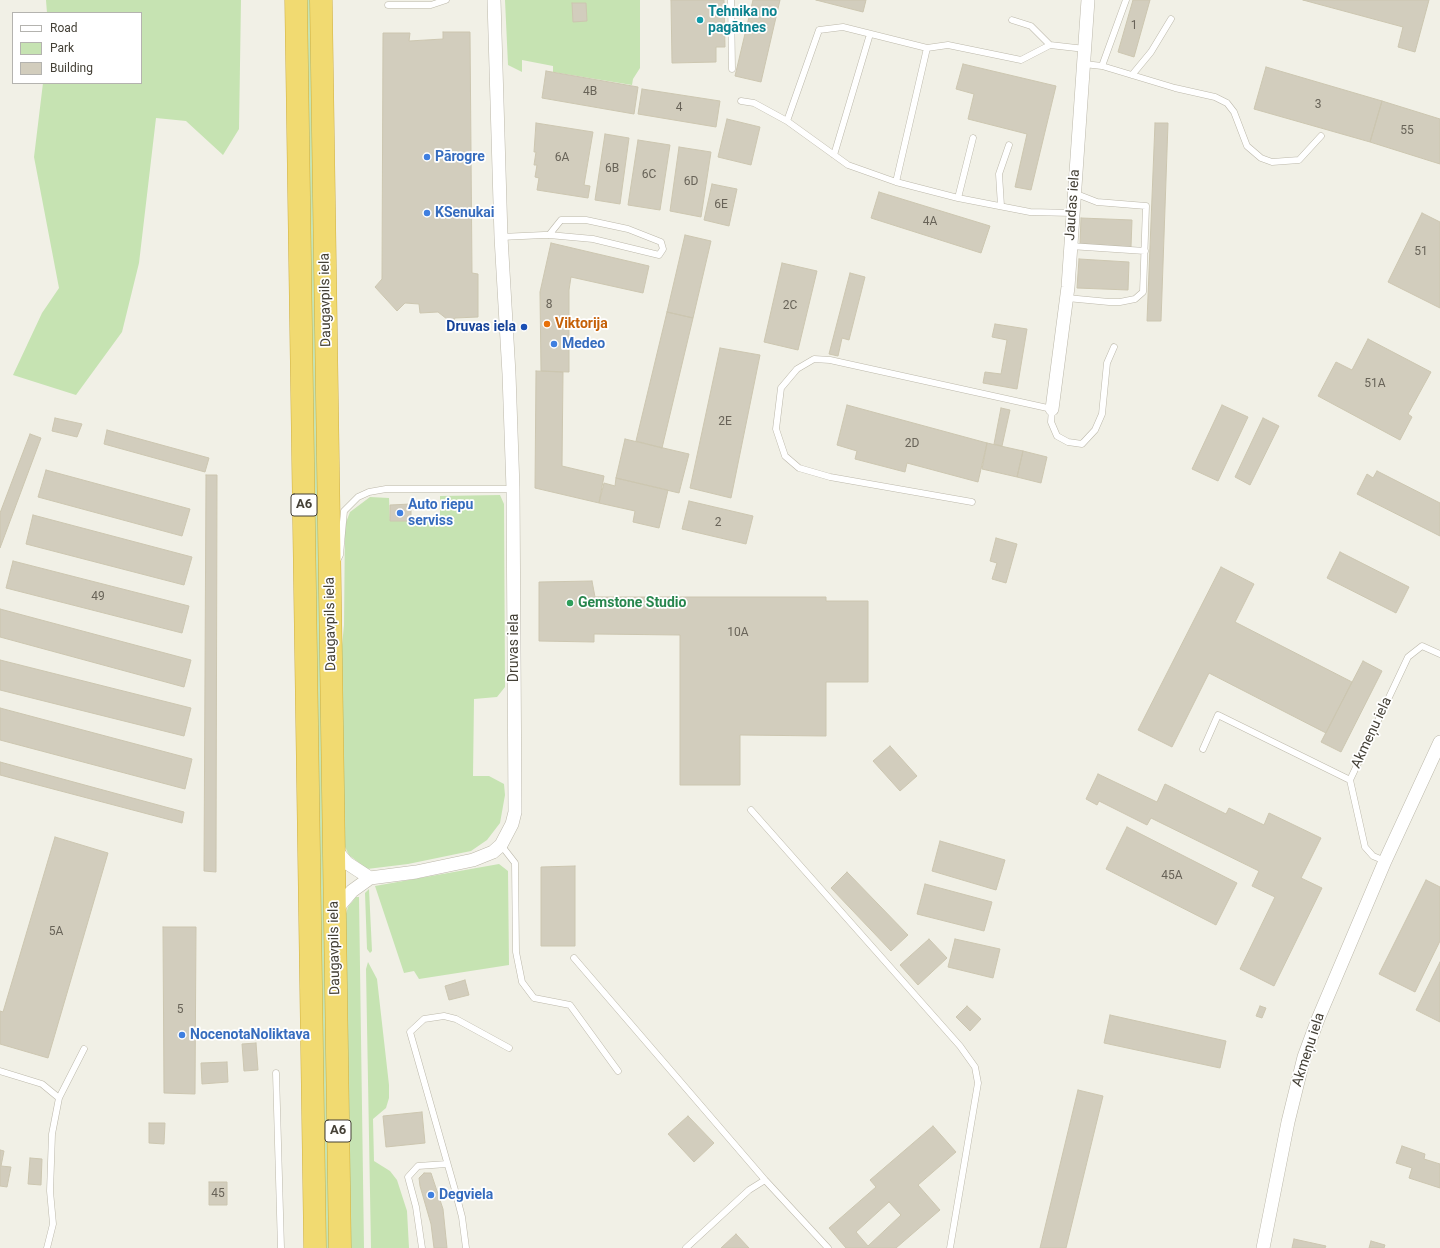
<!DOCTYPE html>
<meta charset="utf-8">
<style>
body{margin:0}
#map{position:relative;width:1440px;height:1248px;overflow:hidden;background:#f1f0e6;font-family:Roboto,sans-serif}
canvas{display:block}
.legend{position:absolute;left:12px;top:12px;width:130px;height:72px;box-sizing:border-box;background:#fff;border:1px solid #b4b3af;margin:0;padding:5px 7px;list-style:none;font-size:12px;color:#444036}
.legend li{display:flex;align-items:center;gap:8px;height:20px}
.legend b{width:20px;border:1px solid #b4b3af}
</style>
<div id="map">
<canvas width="1440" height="1248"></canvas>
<ul class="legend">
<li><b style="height:5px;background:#fff"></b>Road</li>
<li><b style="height:11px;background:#c6e3b2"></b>Park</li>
<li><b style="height:11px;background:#d2cdbd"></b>Building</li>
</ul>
</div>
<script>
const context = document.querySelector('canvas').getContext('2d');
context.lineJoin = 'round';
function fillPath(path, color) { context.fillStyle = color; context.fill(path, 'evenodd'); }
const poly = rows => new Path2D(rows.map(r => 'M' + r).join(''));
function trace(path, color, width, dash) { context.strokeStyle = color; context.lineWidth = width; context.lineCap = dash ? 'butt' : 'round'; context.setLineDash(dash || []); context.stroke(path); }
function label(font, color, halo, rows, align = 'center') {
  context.font = font + ' Roboto,sans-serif'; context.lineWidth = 3.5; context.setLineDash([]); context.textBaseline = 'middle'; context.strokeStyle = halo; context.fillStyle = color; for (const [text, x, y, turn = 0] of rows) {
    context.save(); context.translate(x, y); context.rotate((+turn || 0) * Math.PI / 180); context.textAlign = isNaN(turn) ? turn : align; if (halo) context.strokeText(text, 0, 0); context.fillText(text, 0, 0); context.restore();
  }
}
fillPath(poly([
 [46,0,241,0,239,129,223,155,186,121,156,118,139,263,122,332,76,395,13,375,42,313,59,288,34,157,43,83,141,83,141,13,47,13],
 [304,0,312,0,332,1248,323,1248],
 [505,0,640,0,640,68,633,79,632,85,553,72,553,66,522,60,522,72,508,65],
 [500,495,504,504,505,687,497,697,474,699,473,776,489,776,504,784,505,795,500,823,487,840,471,851,408,864,367,869,349,855,341,839,339,677,344,625,345,525,350,512,370,497,389,498,390,521,411,521,440,520,440,496],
 [499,864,508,871,509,965,419,979,414,971,404,973,375,886],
 [369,889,372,951,370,953,367,949,365,893],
 [356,897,359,897,364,1248,348,1248,344,920,348,907],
 [368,962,377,979,389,1085,389,1098,386,1108,373,1119,374,1161,390,1171,397,1180,407,1211,409,1248,371,1248,366,969]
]), '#c6e3b2');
const building = poly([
 [671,0,724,0,725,47,716,47,716,62,672,63,671,0],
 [753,0,780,0,761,82,735,76,753,0],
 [816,0,866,0,863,12,816,0],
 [1133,0,1150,0,1134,57,1118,52,1133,0],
 [1303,0,1429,0,1415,52,1398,47,1403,27,1303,0],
 [572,3,586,3,587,21,573,22,572,3],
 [443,32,470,32,472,273,478,274,478,317,455,318,452,323,438,312,420,313,419,304,405,303,397,311,375,287,382,279,383,33,410,33,409,41,443,39,443,32],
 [963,64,1056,86,1031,190,1015,187,1027,134,968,119,974,94,956,89,963,64],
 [1266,67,1382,101,1370,142,1254,109,1266,67],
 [546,71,638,87,634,114,542,98,546,71],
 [642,89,720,101,716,127,638,114,642,89],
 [1382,101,1440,119,1440,164,1370,142,1382,101],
 [727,119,760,127,751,165,718,157,727,119],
 [536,123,593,132,584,185,590,186,588,198,537,190,539,178,535,177,537,165,534,165,536,152,534,152,536,123],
 [1155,123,1168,123,1161,321,1147,321,1155,123],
 [605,134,629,138,620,204,595,200,605,134],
 [638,140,670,145,660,210,628,205,638,140],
 [679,147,711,152,701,217,670,211,679,147],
 [712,184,737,189,729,226,704,220,712,184],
 [879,192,990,226,981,253,871,218,879,192],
 [1422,213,1440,222,1440,308,1388,282,1422,213],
 [1081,218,1132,220,1131,247,1080,244,1081,218],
 [685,235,711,241,693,318,667,312,685,235],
 [551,243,649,266,643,293,571,277,569,290,569,372,541,371,540,292,551,243],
 [1079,259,1129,262,1128,290,1077,288,1079,259],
 [782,263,817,271,798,350,764,342,782,263],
 [850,273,865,277,849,340,842,338,838,356,829,354,850,273],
 [667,312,693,318,662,448,636,441,667,312],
 [995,324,1027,329,1017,389,983,383,985,372,1001,374,1007,340,992,337,995,324],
 [1368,339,1431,372,1408,414,1412,417,1400,440,1318,396,1336,362,1352,370,1368,339],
 [720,348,760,355,731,498,690,488,720,348],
 [536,371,563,372,562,466,604,476,599,503,535,488,536,371],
 [847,405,987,443,978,482,907,463,905,472,855,459,857,451,837,445,847,405],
 [1222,405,1248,417,1218,481,1192,469,1222,405],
 [1001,408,1010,410,1002,446,994,444,1001,408],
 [55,418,82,424,77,437,52,431,55,418],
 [1263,418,1279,426,1250,485,1235,477,1263,418],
 [107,430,209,458,205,472,104,444,107,430],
 [30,434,41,438,0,548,0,513,30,434],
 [625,439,689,454,679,493,616,478,625,439],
 [987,443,1023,451,1017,477,982,469,987,443],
 [1023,451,1047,457,1041,483,1017,477,1023,451],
 [46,470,190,509,182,536,38,497,46,470],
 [1377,471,1440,503,1440,536,1357,494,1367,474,1373,478,1377,471],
 [206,475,217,475,216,872,204,871,206,475],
 [616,478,668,490,659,528,633,522,635,511,599,503,604,483,615,486,616,478],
 [689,501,753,516,746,544,682,529,689,501],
 [411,504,411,521,390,521,390,505,411,504],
 [33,515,192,557,184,585,26,544,33,515],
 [996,538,1017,544,1006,583,992,579,997,563,990,561,996,538],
 [1340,552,1409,587,1396,613,1327,578,1340,552],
 [13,561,189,606,182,633,6,588,13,561],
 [1221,567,1254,584,1235,622,1352,682,1326,733,1209,673,1172,747,1138,730,1221,567],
 [592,581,595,597,826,597,826,601,868,601,868,682,826,682,826,736,740,735,740,785,680,785,680,635,594,634,594,642,539,641,539,582,592,581],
 [0,609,191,660,184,687,0,637,0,609],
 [0,660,191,708,184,736,0,690,0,660],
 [1363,661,1382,671,1341,752,1321,742,1363,661],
 [0,708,192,759,185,789,0,740,0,708],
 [890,746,917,776,900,791,873,761,890,746],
 [0,762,184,812,182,823,0,775,0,762],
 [1098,774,1157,802,1165,784,1226,814,1229,808,1264,825,1269,813,1321,838,1301,878,1322,888,1274,986,1240,969,1275,897,1252,886,1259,871,1151,818,1147,825,1099,801,1097,805,1086,799,1098,774],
 [1127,827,1237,883,1216,925,1106,869,1127,827],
 [55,837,108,853,48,1058,0,1044,0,1011,3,1012,55,837],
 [940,841,1005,860,996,890,932,871,940,841],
 [575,866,575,946,541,946,541,867,575,866],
 [847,872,908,935,891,951,831,888,847,872],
 [1426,880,1440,887,1440,941,1415,992,1379,974,1426,880],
 [925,884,992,902,984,931,917,914,925,884],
 [163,927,196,927,195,1094,164,1093,163,927],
 [929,939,947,958,918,985,900,965,929,939],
 [955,939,1000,949,993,978,948,967,955,939],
 [1440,962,1440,1022,1416,1010,1440,962],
 [465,980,469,995,449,1000,445,986,465,980],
 [967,1006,981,1019,970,1031,956,1017,967,1006],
 [1260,1006,1266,1008,1262,1018,1256,1016,1260,1006],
 [1110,1015,1226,1041,1220,1068,1104,1043,1110,1015],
 [256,1043,258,1070,244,1071,242,1044,256,1043],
 [227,1062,228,1082,202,1084,201,1063,227,1062],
 [1078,1090,1103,1096,1066,1248,1040,1248,1078,1090],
 [422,1112,425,1143,386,1147,383,1116,422,1112],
 [688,1116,714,1143,694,1162,668,1134,688,1116],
 [149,1123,165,1123,164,1144,149,1143,149,1123],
 [933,1126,956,1152,918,1185,940,1210,896,1248,846,1248,829,1228,876,1187,870,1180,933,1126],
 [889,1202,901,1215,868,1246,856,1232,889,1202],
 [1402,1146,1425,1154,1424,1159,1440,1164,1440,1188,1409,1178,1412,1168,1396,1163,1402,1146],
 [0,1150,4,1151,1,1166,11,1167,7,1187,0,1186,0,1150],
 [30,1158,42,1159,41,1185,28,1184,30,1158],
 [424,1173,431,1173,443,1209,447,1248,434,1248,431,1224,420,1186,419,1178,424,1173],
 [209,1182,227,1182,227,1205,209,1205,209,1182],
 [736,1234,749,1248,721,1248,736,1234],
 [1294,1239,1326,1246,1325,1248,1292,1248,1294,1239],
 [1371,1241,1385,1245,1384,1248,1369,1248,1371,1241]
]);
fillPath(building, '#d2cdbd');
trace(building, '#ccc6b0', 1);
const lane = poly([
 [731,0,732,69],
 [388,5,431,5,446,0],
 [1012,20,1031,26,1050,45],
 [1084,64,1102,66,1175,88,1215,97,1227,103,1234,112,1247,146,1261,158,1272,162,1299,160,1321,136],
 [1102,66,1126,0],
 [1132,75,1151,52,1171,19],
 [741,101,754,103,787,121,848,165,896,182,958,198,1030,212,1072,213],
 [787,121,819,30,843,27,927,48],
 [834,155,870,34],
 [896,182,927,48,948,45,1021,60,1050,45,1085,49],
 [958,198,973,138],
 [1001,206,999,174,1009,145],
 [501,237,544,235,549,235,593,239,659,255,663,249,661,242,628,229,586,220,561,220,549,235],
 [1070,246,1145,251],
 [1067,298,1109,302,1120,302,1135,299,1143,292,1146,206,1097,202,1074,193],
 [972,502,830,477,799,468,785,456,776,429,781,388,797,369,814,359,830,360,1052,409,1051,422,1057,436,1068,442,1082,444,1095,430,1102,414,1107,363,1114,347],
 [338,559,340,555,344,511,358,497,369,492,386,489,513,489],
 [1203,749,1218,715,1350,780],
 [751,810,960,1046,975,1067,978,1083,950,1248],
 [501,845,515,863,516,952,522,982,534,998,570,1005,618,1071],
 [1385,861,1373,856,1365,847,1350,780,1408,657,1422,646,1440,654],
 [574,958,765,1180,828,1248],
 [0,1071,42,1084,59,1098],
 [276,1073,281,1248],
 [47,1248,53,1224,50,1191,52,1134,59,1098,84,1049],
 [422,1248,416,1207,408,1177,418,1166,447,1164],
 [466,1248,462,1217,455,1190,410,1032,424,1019,444,1016,456,1019,509,1048],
 [686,1248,749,1190,765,1180]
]);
const street = poly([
 [1052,409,1068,287,1088,0],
 [335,849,347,863,370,878],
 [335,911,352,891,370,878,416,872,473,860,493,852,501,845,512,824,515,812,513,489,509,374,501,237,494,0],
 [1263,1248,1288,1122,1304,1057,1318,1019,1385,861,1440,742]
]);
const highway = poly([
 [296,0,315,1248],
 [321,0,340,1248]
]);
trace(lane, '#bcb8aa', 7);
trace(street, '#bcb8aa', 14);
trace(highway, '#cfb042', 23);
trace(lane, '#fff', 6);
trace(street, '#fff', 13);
trace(highway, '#f1da71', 22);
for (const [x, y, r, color] of [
 [700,20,4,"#0f9aa8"],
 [427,157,4,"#3f7fe0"],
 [427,213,4,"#3f7fe0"],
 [547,324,4,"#e8710a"],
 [524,327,4,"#1a4fb4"],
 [554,344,4,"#3f7fe0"],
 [400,513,4,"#3f7fe0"],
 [570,603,4,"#2e9e5b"],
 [182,1035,4,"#3f7fe0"],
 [431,1195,4,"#3f7fe0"]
]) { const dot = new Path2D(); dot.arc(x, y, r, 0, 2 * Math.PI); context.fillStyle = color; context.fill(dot); trace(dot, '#fff', 1.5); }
label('12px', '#686358', null, [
 ["1",1134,26],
 ["4B",590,92],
 ["3",1318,105],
 ["4",679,108],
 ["55",1407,131],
 ["6A",562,158],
 ["6B",612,169],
 ["6C",649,175],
 ["6D",691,182],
 ["6E",721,205],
 ["4A",930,222],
 ["51",1421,252],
 ["8",549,305],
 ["2C",790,306],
 ["51A",1375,384],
 ["2E",725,422],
 ["2D",912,444],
 ["2",718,523],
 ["49",98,597],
 ["10A",738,633],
 ["45A",1172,876],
 ["5A",56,932],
 ["5",180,1010],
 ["45",218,1194]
]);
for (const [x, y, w] of [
 [304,505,26],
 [338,1131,26]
]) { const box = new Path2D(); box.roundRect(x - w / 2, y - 11, w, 22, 3); context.fillStyle = '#fff'; context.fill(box); trace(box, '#444036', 1); }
label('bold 13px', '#444036', null, [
 ["A6",304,505],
 ["A6",338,1131]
]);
label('bold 14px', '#0d838f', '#fff', [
 ["Tehnika no",708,12],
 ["pagātnes",708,28]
], 'left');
label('bold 14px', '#366cbe', '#fff', [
 ["Pārogre",435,157],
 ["KSenukai",435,213],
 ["Medeo",562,344],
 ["Auto riepu",408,505],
 ["serviss",408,521],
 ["NocenotaNoliktava",190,1035],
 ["Degviela",439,1195]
], 'left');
label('14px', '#444036', '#fff', [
 ["Jaudas iela",1073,205,-86],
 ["Daugavpils iela",326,300,-91],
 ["Daugavpils iela",331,624,-91],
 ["Druvas iela",514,648,-90],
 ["Akmeņu iela",1372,733,-65],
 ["Daugavpils iela",335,948,-91],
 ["Akmeņu iela",1309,1050,-72]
]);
label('bold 14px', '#c56008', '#fff', [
 ["Viktorija",555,324]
], 'left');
label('bold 14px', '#164399', '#fff', [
 ["Druvas iela",516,327]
], 'right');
label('bold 14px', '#27864d', '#fff', [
 ["Gemstone Studio",578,603]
], 'left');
</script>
